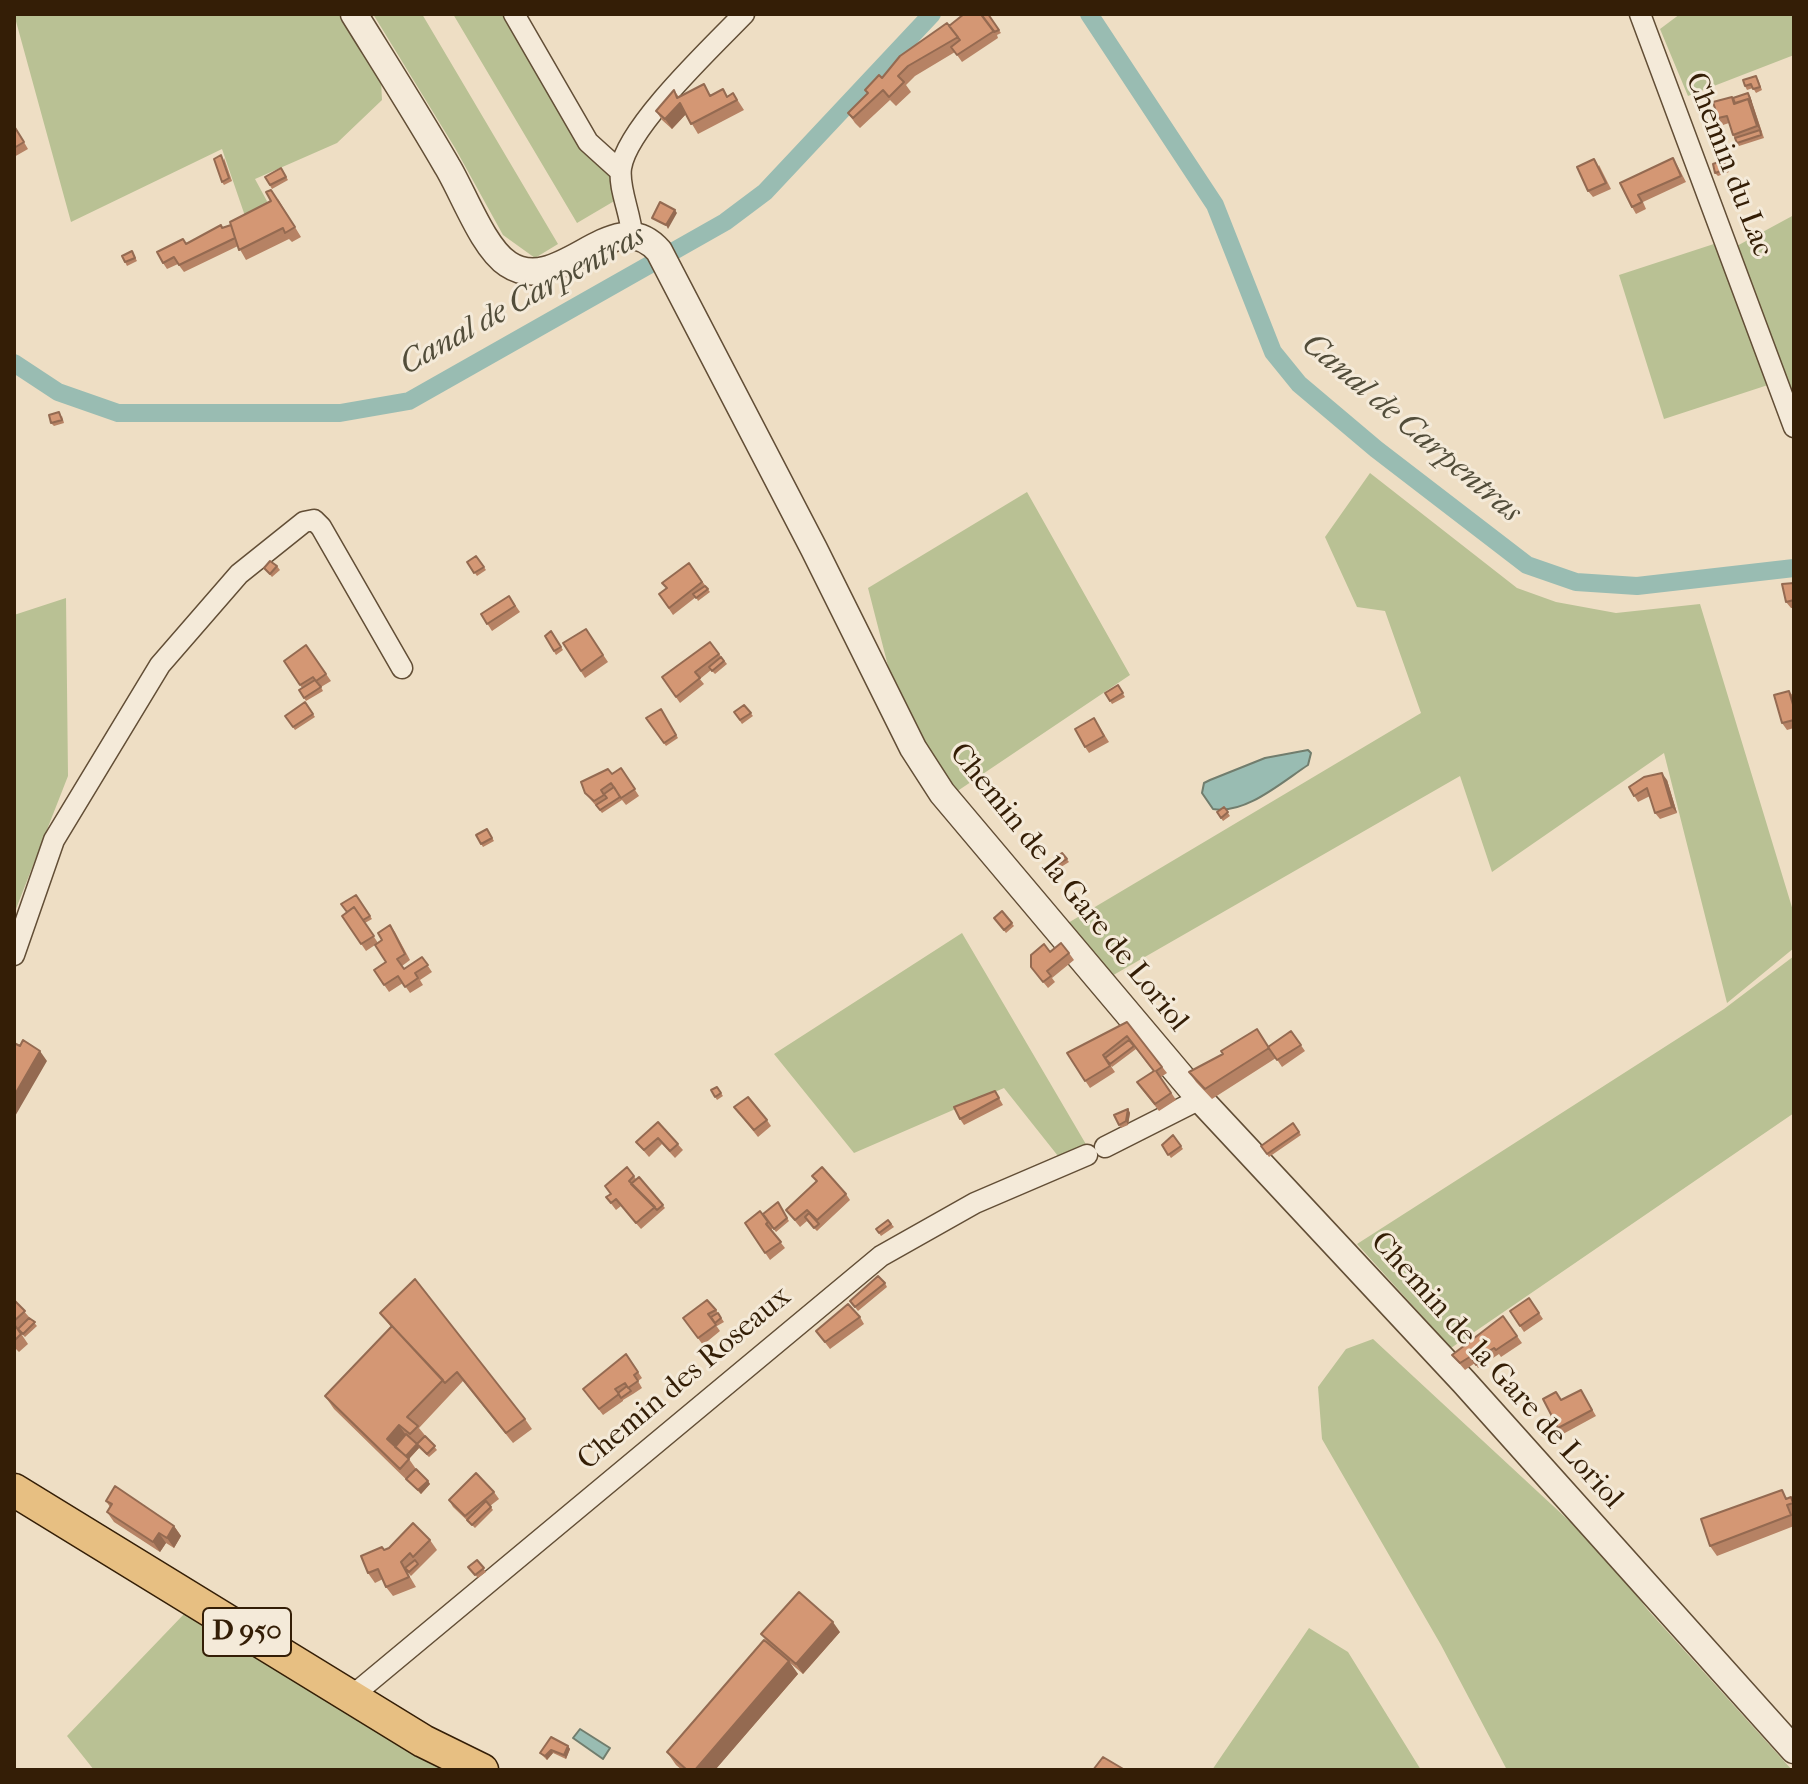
<!DOCTYPE html>
<style>
body{margin:0}
#map{position:relative;width:1808px;height:1784px;overflow:hidden;background:#eedec4;font-family:"IM FELL French Canon",serif}
canvas{display:block}
.frame{position:absolute;inset:0;border:16px solid #341e06;pointer-events:none}
</style>
<div id="map">
<canvas width="1808" height="1784"></canvas>
<div class="frame"></div>
</div>
<script>
const context = document.querySelector('canvas').getContext('2d');
context.lineJoin = 'round';
function paint(path, color) {
  context.fillStyle = color;
  context.fill(path, 'evenodd');
}
function strokePath(path, color, width, dash) {
  context.strokeStyle = color;
  context.lineWidth = width;
  context.lineCap = dash ? 'butt' : 'round';
  context.setLineDash(dash || []);
  context.stroke(path);
}
function write(font, color, halo, rows, align = 'center') {
  context.font = font + ' "IM FELL French Canon",serif';
  context.lineWidth = 6;
  context.setLineDash([]);
  context.textBaseline = 'middle';
  context.strokeStyle = halo;
  context.fillStyle = color;
  for (const [text, x, y, turn = 0] of rows) {
    context.save();
    context.translate(x, y);
    context.rotate((+turn || 0) * Math.PI / 180);
    context.textAlign = isNaN(turn) ? turn : align;
    if (halo) context.strokeText(text, 0, 0);
    context.fillText(text, 0, 0);
    context.restore();
  }
}
paint(new Path2D(`
 M14,14H341L381,80L382,100L337,143L255,179L268,203L245,216L222,149L71,222Z
 M373,14H422L558,244L535,258L503,235L455,148Z
 M453,14H502L599,164L611,175L616,200L577,223Z
 M1680,14H1794V55L1688,96L1660,29Z
 M1794,215V411L1735,247Z
 M1720,242L1771,384L1664,419L1619,275Z
 M1370,473L1517,588L1556,602L1616,613L1700,604L1794,914V948L1727,1003L1664,753L1492,872L1460,776L1110,977L1068,923L1421,713L1385,611L1357,607L1325,537Z
 M1027,492L1130,675L956,792L896,697L868,588Z
 M66,598L68,776L14,914V615Z
 M962,933L1087,1146L1058,1156L1004,1088L854,1153L774,1054Z
 M1794,956V1113L1451,1348L1357,1244L1724,1009Z
 M1373,1339L1606,1555L1647,1609L1792,1770H1507L1441,1645L1322,1439L1318,1387L1346,1349Z
 M185,1613L444,1770H94L67,1736Z
 M1309,1628L1348,1652L1421,1770H1212Z`), '#b9c194');
const water = new Path2D(`
 M1308,750L1311,753L1308,765C1282,782 1245,815 1213,809L1202,793L1204,783L1210,780L1265,758Z
 M580,1729L610,1748L603,1759L573,1738Z`);
paint(water, '#99bcb2');
strokePath(water, '#717d6d', 2);
strokePath(new Path2D(`
 M1089,14L1215,205L1273,352L1299,384L1376,449L1527,565L1576,582L1637,586L1794,568
 M14,363L58,392L118,413H340L409,401L725,222L765,192L932,14`), '#99bcb2', 18);
const minor = new Path2D(`
 M514,14L588,142L620,171
 M1640,14L1794,427
 M632,235C631,214 618,188 621,168C627,127 713,46 744,14
 M14,955L54,840L160,665L239,574L304,522L314,520L321,527L402,668
 M1105,1147L1200,1099
 M352,1696L881,1256L975,1203L1087,1155`);
const tertiary = new Path2D(`
 M354,14C385,64 417,114 447,166C463,192 483,248 508,264C560,299 614,199 659,251L814,549L913,748L942,793L1200,1099L1464,1382L1794,1750`);
const primary = new Path2D(`
 M14,1490L423,1741L482,1770`);
strokePath(minor, '#624e36', 23);
strokePath(tertiary, '#624e36', 29);
strokePath(primary, '#341e06', 35);
strokePath(minor, '#f4ead9', 20);
strokePath(tertiary, '#f4ead9', 26);
strokePath(primary, '#e7bf82', 32);
paint(new Path2D(`
 M988,14L1001,33L997,35L998,38L962,62L955,52L915,76L906,85L911,92L896,106L890,100L860,128L855,123L848,113L868,93L865,90L949,26Z
 M1758,79L1762,90L1756,93L1753,88L1747,90L1745,86Z
 M674,90L679,97L712,95L728,96L733,93L744,110L698,134L686,114L672,129L662,120L656,111Z
 M1748,93L1750,96L1764,138L1739,146L1733,135L1729,123L1723,125L1718,118L1732,97L1734,100Z
 M14,125L28,149L14,157Z
 M224,158L232,181L224,185L222,182Z
 M1673,158L1677,165L1686,182L1643,202L1646,209L1636,214L1632,207L1620,183Z
 M1724,160L1729,172L1718,176L1715,173Z
 M1599,165L1611,189L1593,197L1588,191Z
 M281,168L288,180L272,189L265,177Z
 M278,199L301,237L292,242L289,239L246,260L238,246L184,272L178,264L167,269L163,263L186,244L221,225L223,228L231,225Z
 M132,251L137,261L127,266L125,262Z
 M62,416L64,423L54,426L51,423Z
 M476,556L486,570L477,576L467,562Z
 M689,563L710,592L698,601L696,597L673,615L659,594L667,588Z
 M277,566L280,570L272,577L264,568Z
 M1794,583V608H1791L1786,602Z
 M509,596L520,612L492,631L481,614Z
 M586,629L608,662L585,678L563,643Z
 M551,631L563,650L556,655L545,636Z
 M710,642L727,664L715,674L711,670L700,679L704,684L680,703L662,677Z
 M306,645L331,681L321,687L323,691L306,701L299,690L302,688L284,661Z
 M1118,685L1125,697L1112,704L1105,693Z
 M1789,691L1794,697V728L1787,730L1782,723Z
 M305,702L315,717L295,730L285,716Z
 M744,705L753,716L742,724L734,712Z
 M661,709L678,738L666,746L646,718Z
 M1094,718L1109,742L1089,753L1085,747Z
 M621,768L639,796L626,805L622,800L602,813L585,793Z
 M1667,780L1677,813L1660,819L1655,813L1650,796L1638,802L1629,787Z
 M1224,807L1230,816L1223,821L1217,812Z
 M487,829L494,841L483,847L476,835Z
 M1062,853L1069,862L1061,867L1054,858Z
 M356,895L372,919L365,923L363,920L378,943L382,940L390,925L395,932L410,960L402,966L404,969L422,957L432,972L420,980L423,985L410,993L403,983L389,992L374,970L386,962L375,945L366,951L342,916L347,912Z
 M1002,911L1014,926L1006,933L994,918Z
 M1050,952L1069,953L1074,960L1052,978L1055,982L1048,988L1031,967Z
 M1127,1022L1167,1073L1161,1077L1176,1100L1159,1111L1141,1088L1153,1071L1136,1049L1112,1067L1108,1062L1115,1072L1090,1088L1067,1053Z
 M1291,1031L1305,1051L1282,1067L1276,1058L1212,1099L1196,1082L1189,1072L1269,1046Z
 M717,1087L723,1096L717,1100L711,1090Z
 M995,1091L1003,1105L964,1125L960,1119Z
 M734,1107L767,1120L771,1126L758,1137Z
 M1128,1109L1130,1113L1128,1125L1121,1128L1119,1125Z
 M658,1122L683,1150L675,1158L662,1144L649,1157L636,1142Z
 M1293,1123L1301,1135L1269,1157L1261,1146Z
 M1173,1135L1183,1149L1171,1158L1162,1145Z
 M627,1167L636,1179L639,1177L665,1208L641,1229L621,1206L616,1210L606,1197L610,1194L605,1186Z
 M812,1176L846,1194L850,1200L817,1231L807,1221L800,1227L786,1210L817,1182Z
 M778,1202L789,1221L776,1232L772,1227L773,1228L771,1230L785,1248L770,1260L745,1223L763,1214Z
 M888,1220L894,1227L881,1236L876,1229Z
 M885,1283L887,1287L858,1311L850,1301Z
 M1529,1298L1543,1319L1524,1332L1510,1311Z
 M14,1300L37,1326L25,1337L20,1332L28,1344L19,1352L16,1349L14,1350Z
 M716,1310L724,1322L717,1326L713,1321L720,1331L703,1345L683,1318Z
 M380,1313L525,1419L532,1429L513,1443L463,1381L419,1428L437,1450L429,1457L419,1448L409,1459L416,1469L430,1484L421,1494L334,1409L325,1396L391,1327Z
 M1503,1316L1522,1343L1501,1357L1499,1354L1478,1368L1475,1363L1465,1370L1452,1355Z
 M860,1317L864,1324L830,1349L816,1331Z
 M626,1354L642,1378L638,1381L642,1388L633,1394L632,1393L633,1394L623,1400V1401L603,1415L583,1389Z
 M1581,1390L1596,1416L1563,1434L1558,1428L1562,1400Z
 M494,1492L499,1499L490,1506L493,1510L475,1528L453,1507L449,1500Z
 M106,1501L174,1526L181,1536L174,1548L166,1543L160,1552L114,1522L107,1512L110,1507Z
 M1794,1501V1526L1717,1556L1710,1546Z
 M430,1540L437,1550L411,1576L407,1572L416,1587L393,1596L386,1587L383,1579L375,1583L368,1573L382,1547L385,1550Z
 M477,1560L486,1572L478,1578L468,1567Z
 M840,1632L803,1674L789,1662L798,1674L715,1770H682L676,1765L667,1752L768,1643L761,1634Z
 M568,1746L570,1749L566,1759L553,1753L547,1760L540,1753Z`), '#b68264');
paint(new Path2D(`
 M1748,93L1750,96L1762,133L1757,126Z
 M680,103L687,113L672,129L665,119Z
 M675,210L677,213L668,229L666,225Z
 M1662,773L1667,780L1677,813L1672,807Z
 M40,1051L47,1061L14,1118V1096Z
 M1128,1109L1130,1113L1128,1125L1126,1121Z
 M399,1425L408,1438L396,1451L387,1439Z
 M417,1444L419,1448L407,1461L404,1458Z
 M428,1481L430,1484L421,1494L418,1490Z
 M174,1526L181,1536L174,1548L167,1538Z
 M159,1533L166,1543L160,1552L153,1542Z
 M833,1622L840,1632L803,1674L796,1664Z
 M789,1661L798,1674L715,1770H695Z
 M568,1746L570,1749L566,1759L564,1755Z
 M551,1750L553,1753L547,1760L545,1756Z`), '#946a51');
const building = new Path2D(`
 M964,14H981L994,31L957,55L951,47L960,40L949,26Z
 M985,14H988L999,30L994,32L982,16Z
 M947,23L958,37L908,66L898,76L904,82L889,97L883,90L853,118L848,113L868,93L865,90L879,75L882,78L900,56Z
 M1756,76L1760,87L1753,89L1751,84L1745,86L1743,80Z
 M704,84L710,96L723,89L727,97L733,93L737,100L691,124L680,103L665,119L656,111L674,90L677,98Z
 M1748,93L1751,102L1748,99L1735,103L1733,98Z
 M1732,97L1734,104L1748,99L1757,126L1733,135L1727,116L1718,118L1713,102Z
 M14,126L24,142L14,148Z
 M1760,130L1761,135L1737,143L1735,138Z
 M221,155L229,178L222,182L214,159Z
 M1673,158L1681,176L1638,195L1642,202L1632,207L1620,183Z
 M1594,159L1606,183L1588,191L1577,167Z
 M1724,160L1727,169L1715,173L1713,164Z
 M281,168L286,177L270,185L265,177Z
 M271,190L295,227L285,233L283,228L239,250L230,222L271,201L266,192Z
 M660,202L675,210L666,225L652,218Z
 M221,225L222,228L231,225L235,238L179,265L174,257L163,263L157,252L183,239L186,244Z
 M132,251L135,258L125,262L122,256Z
 M59,412L62,420L51,423L49,415Z
 M476,556L484,567L474,573L467,562Z
 M270,561L277,566L270,574L264,568Z
 M689,563L702,582L669,608L659,594L667,588L662,583Z
 M1794,583V600L1786,602L1782,584Z
 M705,586L708,589L696,598L693,594Z
 M509,596L515,606L487,624L481,614Z
 M586,629L603,655L581,671L563,643Z
 M551,631L561,647L554,651L545,636Z
 M710,642L719,654L695,672L700,678L676,697L662,677Z
 M306,645L326,674L316,681L313,677L300,685L284,661Z
 M721,657L724,661L712,671L709,667Z
 M315,680L321,687L304,698L299,690Z
 M1118,685L1123,693L1110,701L1105,693Z
 M1789,691L1794,708V720L1782,723L1774,695Z
 M305,702L313,714L293,727L285,716Z
 M744,705L751,713L740,720L734,712Z
 M661,709L676,735L664,743L646,718Z
 M1094,718L1104,736L1085,747L1075,729Z
 M621,768L635,789L621,798L611,783L601,790L604,795L594,801L585,793L581,782L608,769L612,774Z
 M1662,773L1672,807L1655,813L1647,788L1634,796L1629,787L1644,777Z
 M614,787L620,797L600,810L596,805L607,798L604,794Z
 M1224,807L1228,812L1221,818L1217,812Z
 M487,829L492,838L481,844L476,835Z
 M1062,853L1067,859L1058,864L1054,858Z
 M356,895L370,916L363,920L354,907L347,912L341,904Z
 M354,907L374,936L361,944L342,916Z
 M1002,911L1012,923L1004,930L994,918Z
 M390,925L405,954L397,959L404,969L422,957L428,965L415,973L418,978L405,987L398,976L384,985L374,970L386,962L375,945L382,940L378,933Z
 M1061,943L1069,953L1047,971L1051,976L1043,982L1031,967V955L1044,944L1050,952Z
 M1127,1022L1162,1067L1156,1071L1171,1093L1155,1104L1137,1082L1154,1071L1127,1036L1103,1055L1110,1066L1085,1081L1067,1053Z
 M1257,1029L1269,1048L1205,1089L1189,1072L1223,1054L1221,1051Z
 M1291,1031L1301,1045L1277,1060L1268,1047Z
 M23,1040L40,1051L14,1096V1043L20,1046Z
 M1129,1040L1134,1046L1110,1064L1105,1058Z
 M717,1087L721,1093L715,1097L711,1090Z
 M995,1091L999,1098L960,1119L954,1107Z
 M748,1097L767,1120L754,1130L734,1107Z
 M1128,1109L1126,1121L1119,1125L1114,1115Z
 M658,1122L678,1144L670,1151L658,1138L644,1150L636,1142Z
 M1293,1123L1299,1132L1267,1154L1261,1146Z
 M1173,1135L1181,1146L1168,1155L1162,1145Z
 M627,1167L634,1176L629,1181L655,1207L636,1223L616,1199L611,1203L606,1197L611,1194L605,1186Z
 M822,1167L846,1194L817,1220L807,1210L795,1220L786,1210L817,1181L812,1176Z
 M639,1177L663,1205L657,1210L631,1184Z
 M778,1202L787,1218L774,1229L763,1214Z
 M760,1211L768,1222L766,1224L781,1242L765,1253L745,1223Z
 M809,1213L819,1224L814,1228L805,1217Z
 M888,1220L891,1224L879,1233L876,1229Z
 M878,1276L885,1283L855,1307L850,1301Z
 M415,1279L525,1419L506,1433L457,1372L445,1383L380,1313Z
 M1529,1298L1539,1313L1520,1326L1510,1311Z
 M14,1300L25,1311L14,1321Z
 M707,1300L716,1310L708,1314L716,1325L698,1338L683,1318Z
 M848,1304L860,1317L825,1342L816,1331Z
 M718,1313L721,1318L715,1323L711,1317Z
 M1503,1316L1517,1336L1496,1350L1494,1348L1484,1354L1481,1350L1460,1363L1452,1355Z
 M29,1318L35,1322L23,1334L18,1329Z
 M14,1324L21,1334L14,1341Z
 M392,1326L443,1380L407,1417L418,1426L410,1434L399,1425L387,1439L409,1459L400,1469L325,1396Z
 M1483,1353L1486,1358L1476,1365L1473,1360Z
 M626,1354L638,1372L634,1375L638,1381L628,1388L625,1383L615,1389L619,1394L599,1409L583,1389Z
 M627,1386L631,1391L621,1398L618,1393Z
 M1581,1390L1592,1410L1558,1428L1543,1399L1556,1392L1561,1400Z
 M406,1434L417,1444L406,1456L395,1447Z
 M425,1436L435,1446L427,1454L417,1444Z
 M416,1469L428,1481L418,1490L406,1479Z
 M476,1473L494,1492L465,1516L449,1500Z
 M115,1486L174,1526L167,1538L159,1533L153,1542L107,1512L112,1504L106,1501Z
 M1782,1490L1786,1499L1791,1497L1793,1503L1787,1505L1791,1515L1710,1546L1701,1519Z
 M486,1501L491,1507L472,1525L467,1520Z
 M413,1523L430,1540L413,1557L410,1553L401,1562L409,1577L386,1587L378,1569L368,1573L361,1556L382,1547L384,1550L389,1548Z
 M415,1560L418,1564L409,1572L405,1568Z
 M477,1560L484,1568L475,1575L468,1567Z
 M799,1592L833,1622L796,1664L761,1634Z
 M764,1640L789,1661L695,1770H687L667,1752Z
 M551,1737L568,1746L564,1755L551,1750L545,1756L540,1753Z
 M1103,1757L1125,1770H1093Z`);
paint(building, '#d49774');
strokePath(building, '#946a51', 2);
for (const [x, y, w] of [
 [247,1632,88]
]) {
  const box = new Path2D();
  box.roundRect(x - w / 2, y - 24, w, 48, 6);
  context.fillStyle = '#f4ead9';
  context.fill(box);
  strokePath(box, '#341e06', 2);
}
write('bold 28px', '#341e06', null, [
 ["D 950",247,1632]
]);
write('30px', '#341e06', '#f4ead9', [
 ["Chemin du Lac",1728,165,69],
 ["Chemin de la Gare de Loriol",1068,888,51],
 ["Chemin de la Gare de Loriol",1496,1371,48],
 ["Chemin des Roseaux",685,1379,-40]
]);
write('italic 32px', '#524d3a', '#f4ead9', [
 ["Canal de Carpentras",523,301,-29],
 ["Canal de Carpentras",1411,429,40]
]);
</script>
